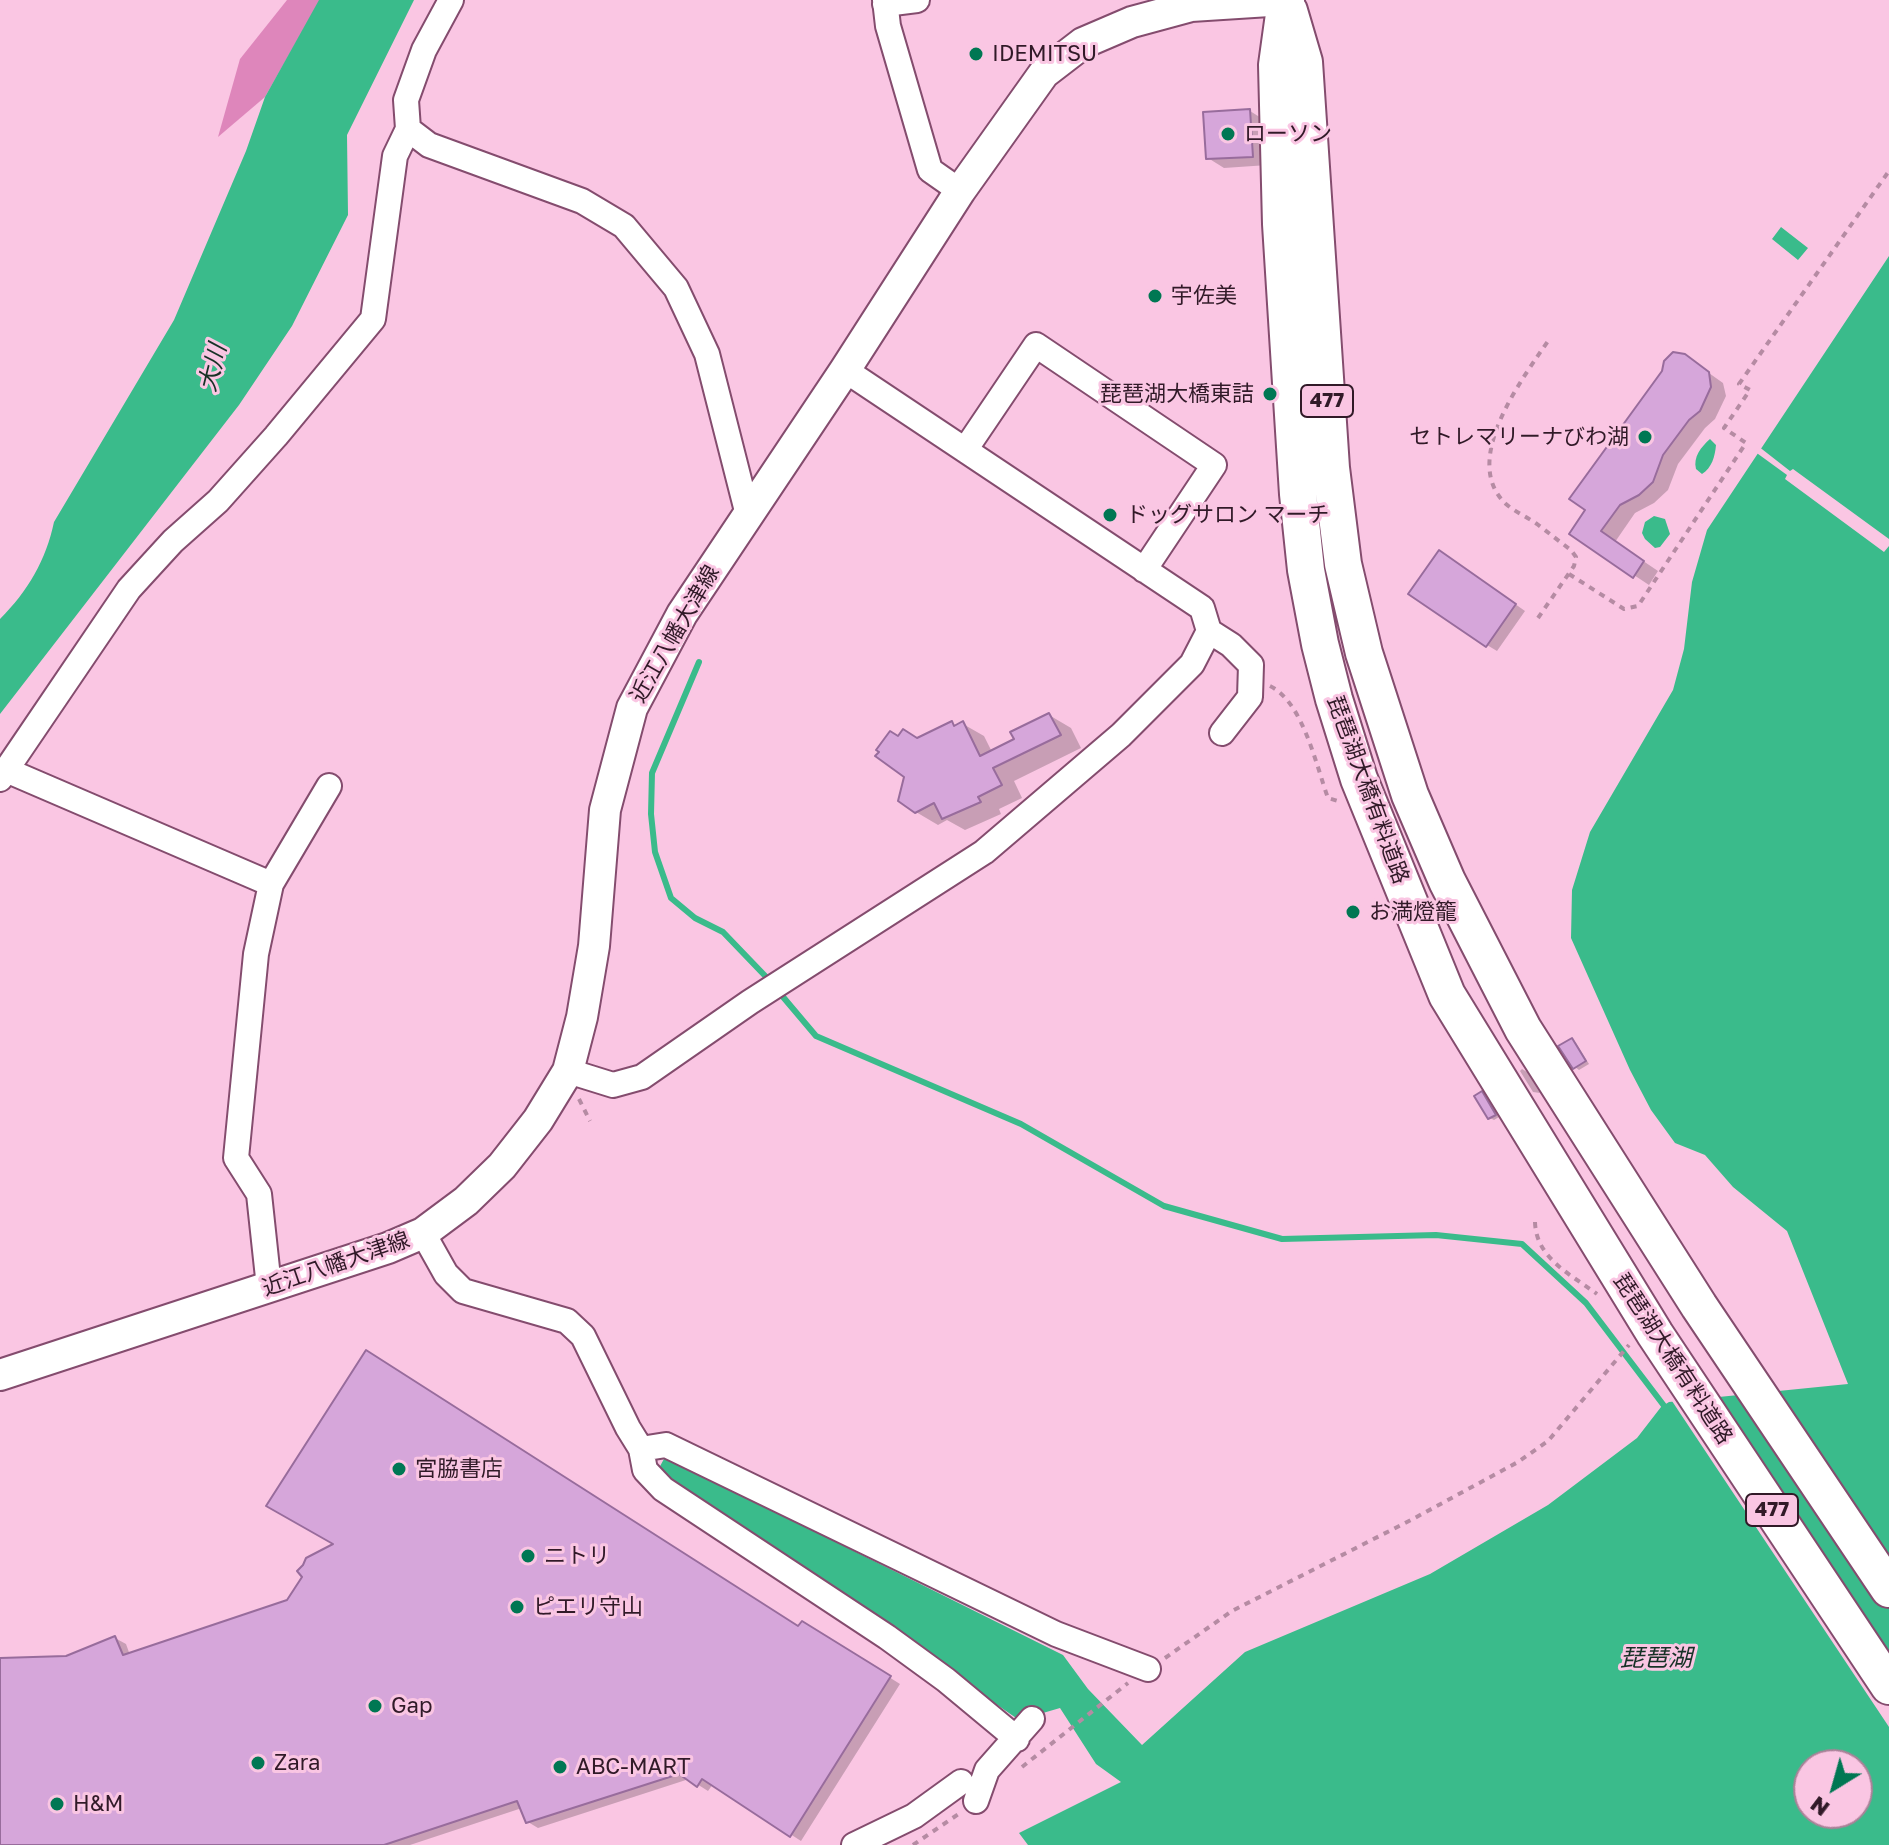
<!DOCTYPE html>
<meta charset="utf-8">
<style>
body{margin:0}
#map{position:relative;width:1889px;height:1845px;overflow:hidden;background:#fac6e3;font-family:"Golos Text",sans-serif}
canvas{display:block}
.north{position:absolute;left:1793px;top:1749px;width:80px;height:80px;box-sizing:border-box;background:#fac6e3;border:2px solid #aa8198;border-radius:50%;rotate:217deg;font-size:22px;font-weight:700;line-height:32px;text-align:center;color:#311a28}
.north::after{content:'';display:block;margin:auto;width:28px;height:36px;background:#007753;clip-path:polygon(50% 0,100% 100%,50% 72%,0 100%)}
</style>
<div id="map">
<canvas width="1889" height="1845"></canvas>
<div class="north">N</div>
</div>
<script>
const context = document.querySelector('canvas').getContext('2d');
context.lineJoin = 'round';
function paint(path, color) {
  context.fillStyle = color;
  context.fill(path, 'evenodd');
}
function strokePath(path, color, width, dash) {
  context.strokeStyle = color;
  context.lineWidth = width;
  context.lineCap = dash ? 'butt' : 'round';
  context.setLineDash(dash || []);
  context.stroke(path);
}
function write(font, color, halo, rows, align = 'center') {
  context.font = font + ' "Golos Text","Noto Sans JP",sans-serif';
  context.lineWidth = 6;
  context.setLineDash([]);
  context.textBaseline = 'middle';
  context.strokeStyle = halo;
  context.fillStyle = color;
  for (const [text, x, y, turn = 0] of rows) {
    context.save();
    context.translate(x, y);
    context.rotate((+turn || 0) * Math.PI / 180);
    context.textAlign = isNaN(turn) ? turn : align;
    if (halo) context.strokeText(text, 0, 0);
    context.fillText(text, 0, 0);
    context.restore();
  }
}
paint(new Path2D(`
 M287,0H320L265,97L218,137L240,59Z`), '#de86bb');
paint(new Path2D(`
 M319,0H414L347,135L348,215L292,326L239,405L0,714V619C28,591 46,560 54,522L174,320L246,151L265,97Z
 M1781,227L1808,248L1798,260L1772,239Z
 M1889,256V1845H1028L1019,1833L1121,1782L1096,1764L1060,1708L1019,1720L658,1470L665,1457L1063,1655L1088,1689L1142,1745L1245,1652L1430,1574L1548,1505L1637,1438L1661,1407L1669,1402L1848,1384L1787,1231L1733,1187L1705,1155L1675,1143L1651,1110L1630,1070L1571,938L1572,890L1590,832L1673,690L1684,649L1692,582L1707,530ZM1809,1765H1857V1813H1809Z
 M1710,439L1716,445C1715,456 1712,468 1702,474L1696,469C1693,457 1701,447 1710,439Z
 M1654,516L1665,519L1670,534L1660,547L1655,548L1645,539L1642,533L1645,522Z`), '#3abb8b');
paint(new Path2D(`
 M1758,446L1790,471L1793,469L1889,539V546L1884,552L1785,479L1787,475L1754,451Z
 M1711,1394L1889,1661V1727L1670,1398Z`), '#fac6e3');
paint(new Path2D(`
 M1250,111L1266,121L1268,165L1224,168L1208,158Z
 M1685,356L1723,383L1726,396L1715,419L1705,428L1678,464L1668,490L1654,503L1635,513L1615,542L1658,571L1649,585L1572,534Z
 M1450,558L1525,611L1497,651L1487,645Z
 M1049,715L1071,728L1081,748L1014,781L1022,798L999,809L1001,814L965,830L947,820L938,825L916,812L899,738L918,740L952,723L957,726L963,724L984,736L992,752L1016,740Z
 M1572,1040L1576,1043L1589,1064L1579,1070L1575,1067Z
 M1522,1069L1527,1072L1540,1093L1533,1092L1520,1071Z
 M1482,1094L1486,1096L1499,1117L1494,1120L1490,1118Z
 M803,1623L900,1684L801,1841L713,1784L708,1791L689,1779L538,1828L528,1822L522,1808L410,1845H0V1660L66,1658L115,1638L126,1644L130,1655L799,1628Z`), '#0003');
strokePath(new Path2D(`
 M699,662L652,773L651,814L655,852L671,898L695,918L723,932L771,982
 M778,991L816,1036L1021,1124L1164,1206L1282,1239L1436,1235L1522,1244L1586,1303L1668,1411`), '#3abb8b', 6);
const building = new Path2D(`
 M1250,109L1253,157L1206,159L1203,112Z
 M1673,352L1685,354L1709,372L1711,387L1700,411L1689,420L1663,455L1653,482L1639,495L1620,505L1601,531L1644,561L1633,578L1569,534L1585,510L1569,499L1662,371L1664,361Z
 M1439,550L1516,604L1486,647L1408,594Z
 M1049,713L1061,735L993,768L1002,785L978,797L981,802L942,819L934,803L915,813L898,801L904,777L875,756L879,752L876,750L890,731L898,736L903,729L917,738L952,721L954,726L963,721L980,756L1014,739L1010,732Z
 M1572,1038L1586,1061L1573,1069L1558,1046Z
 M1482,1091L1496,1115L1488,1119L1474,1096Z
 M366,1350L798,1626L802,1621L891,1676L790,1837L702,1779L697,1787L679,1774L526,1823L517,1801L384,1845H0V1658L66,1656L115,1636L123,1655L287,1600L302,1577L297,1571L303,1565L306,1558L333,1544L266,1506Z`);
paint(building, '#d6a6da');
strokePath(building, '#986c9c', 2);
const minor = new Path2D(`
 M885,0L888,26L930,170L960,191
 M885,4L917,0
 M408,129L429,145L582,201L624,226L676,288L707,354L748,515
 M965,450L1036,345L1214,465L1144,570
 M1209,631L1231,645L1251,665L1250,697L1222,733
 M6,770L271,884
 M0,779L129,589L173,541L218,501L276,436L373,319L395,156L408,129L406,100L424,50L451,0
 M568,1071L613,1085L642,1077L750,1002L984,852L1121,735L1192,664L1209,631L1202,608L845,370
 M423,1233L446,1274L463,1291L567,1321L583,1336L628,1428L641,1449L645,1470L663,1489L887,1637L946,1680L1017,1739
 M269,1287L259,1194L236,1158L256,954L271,884L329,786
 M641,1449L666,1445L1056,1634L1148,1669
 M976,1801L987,1770L1032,1719
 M854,1845L914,1816L961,1782`);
const major = new Path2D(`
 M0,1375L388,1248L423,1233L466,1201L502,1166L538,1120L568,1071L582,1017L594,946L605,810L632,708L682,614L845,370L960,191L1044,73L1083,43L1132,22L1191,6L1285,0`);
const highway = new Path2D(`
 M1286,0L1277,65L1281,224L1298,494L1306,570L1320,644L1334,699L1359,779L1447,995L1655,1334L1889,1686
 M1289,11L1304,62L1331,468L1343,564L1364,653L1410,795L1447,881L1523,1029L1699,1306L1889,1589`);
strokePath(minor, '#844c6e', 28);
strokePath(major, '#844c6e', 34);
strokePath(highway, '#844c6e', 40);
strokePath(new Path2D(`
 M1569,574L1624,609L1638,606L1746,443L1724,428L1750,390L1739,384L1889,171
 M1538,618L1574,566L1576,557L1571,550C1560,542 1549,533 1537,524C1527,517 1515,512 1506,504C1459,460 1524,377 1550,338
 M1270,686C1303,702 1316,765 1328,798L1338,801
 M579,1099L590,1121
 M1535,1222C1536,1258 1570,1274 1597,1294
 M1165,1658L1232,1611L1411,1520L1518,1462L1548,1441L1629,1345
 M1022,1767L1128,1683
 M913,1845L960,1813`), '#b58ba3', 4, [6, 6]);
strokePath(minor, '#fff', 24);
strokePath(major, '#fff', 30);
strokePath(highway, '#fff', 36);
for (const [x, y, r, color] of [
 [976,54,8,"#007753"],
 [1228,134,8,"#007753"],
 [1155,296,8,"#007753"],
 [1270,394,8,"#007753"],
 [1645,437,8,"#007753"],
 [1110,515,8,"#007753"],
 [1353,912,8,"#007753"],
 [399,1469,8,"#007753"],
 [528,1556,8,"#007753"],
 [517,1607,8,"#007753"],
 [375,1706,8,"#007753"],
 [258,1763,8,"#007753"],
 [560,1767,8,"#007753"],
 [57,1804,8,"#007753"]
]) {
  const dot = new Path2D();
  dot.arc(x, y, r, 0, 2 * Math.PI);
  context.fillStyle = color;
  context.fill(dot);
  strokePath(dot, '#fac6e3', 3);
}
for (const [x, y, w] of [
 [1327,401,52],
 [1772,1510,52]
]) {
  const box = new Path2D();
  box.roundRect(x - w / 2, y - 16, w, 32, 6);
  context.fillStyle = '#fac6e3';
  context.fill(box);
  strokePath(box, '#311a28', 2);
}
write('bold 20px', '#311a28', null, [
 ["477",1327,401],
 ["477",1772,1510]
]);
write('22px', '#311a28', '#fac6e3', [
 ["IDEMITSU",992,54],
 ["ローソン",1244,134],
 ["宇佐美",1171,296],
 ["琵琶湖大橋東詰",1254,394,"right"],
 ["セトレマリーナびわ湖",1629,437,"right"],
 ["ドッグサロン マーチ",1126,515],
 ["お満燈籠",1369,912],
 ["宮脇書店",415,1469],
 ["ニトリ",544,1556],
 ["ピエリ守山",533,1607],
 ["Gap",391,1706],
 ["Zara",274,1763],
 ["ABC-MART",576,1767],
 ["H&M",73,1804]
], 'left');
write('22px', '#311a28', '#fac6e3', [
 ["近江八幡大津線",675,634,-60],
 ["琵琶湖大橋有料道路",1368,790,70],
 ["近江八幡大津線",336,1264,-19],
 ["琵琶湖大橋有料道路",1673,1359,57]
]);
write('italic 24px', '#173126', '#fac6e3', [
 ["大川",213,368,-76],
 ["琵琶湖",1656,1658]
]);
</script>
